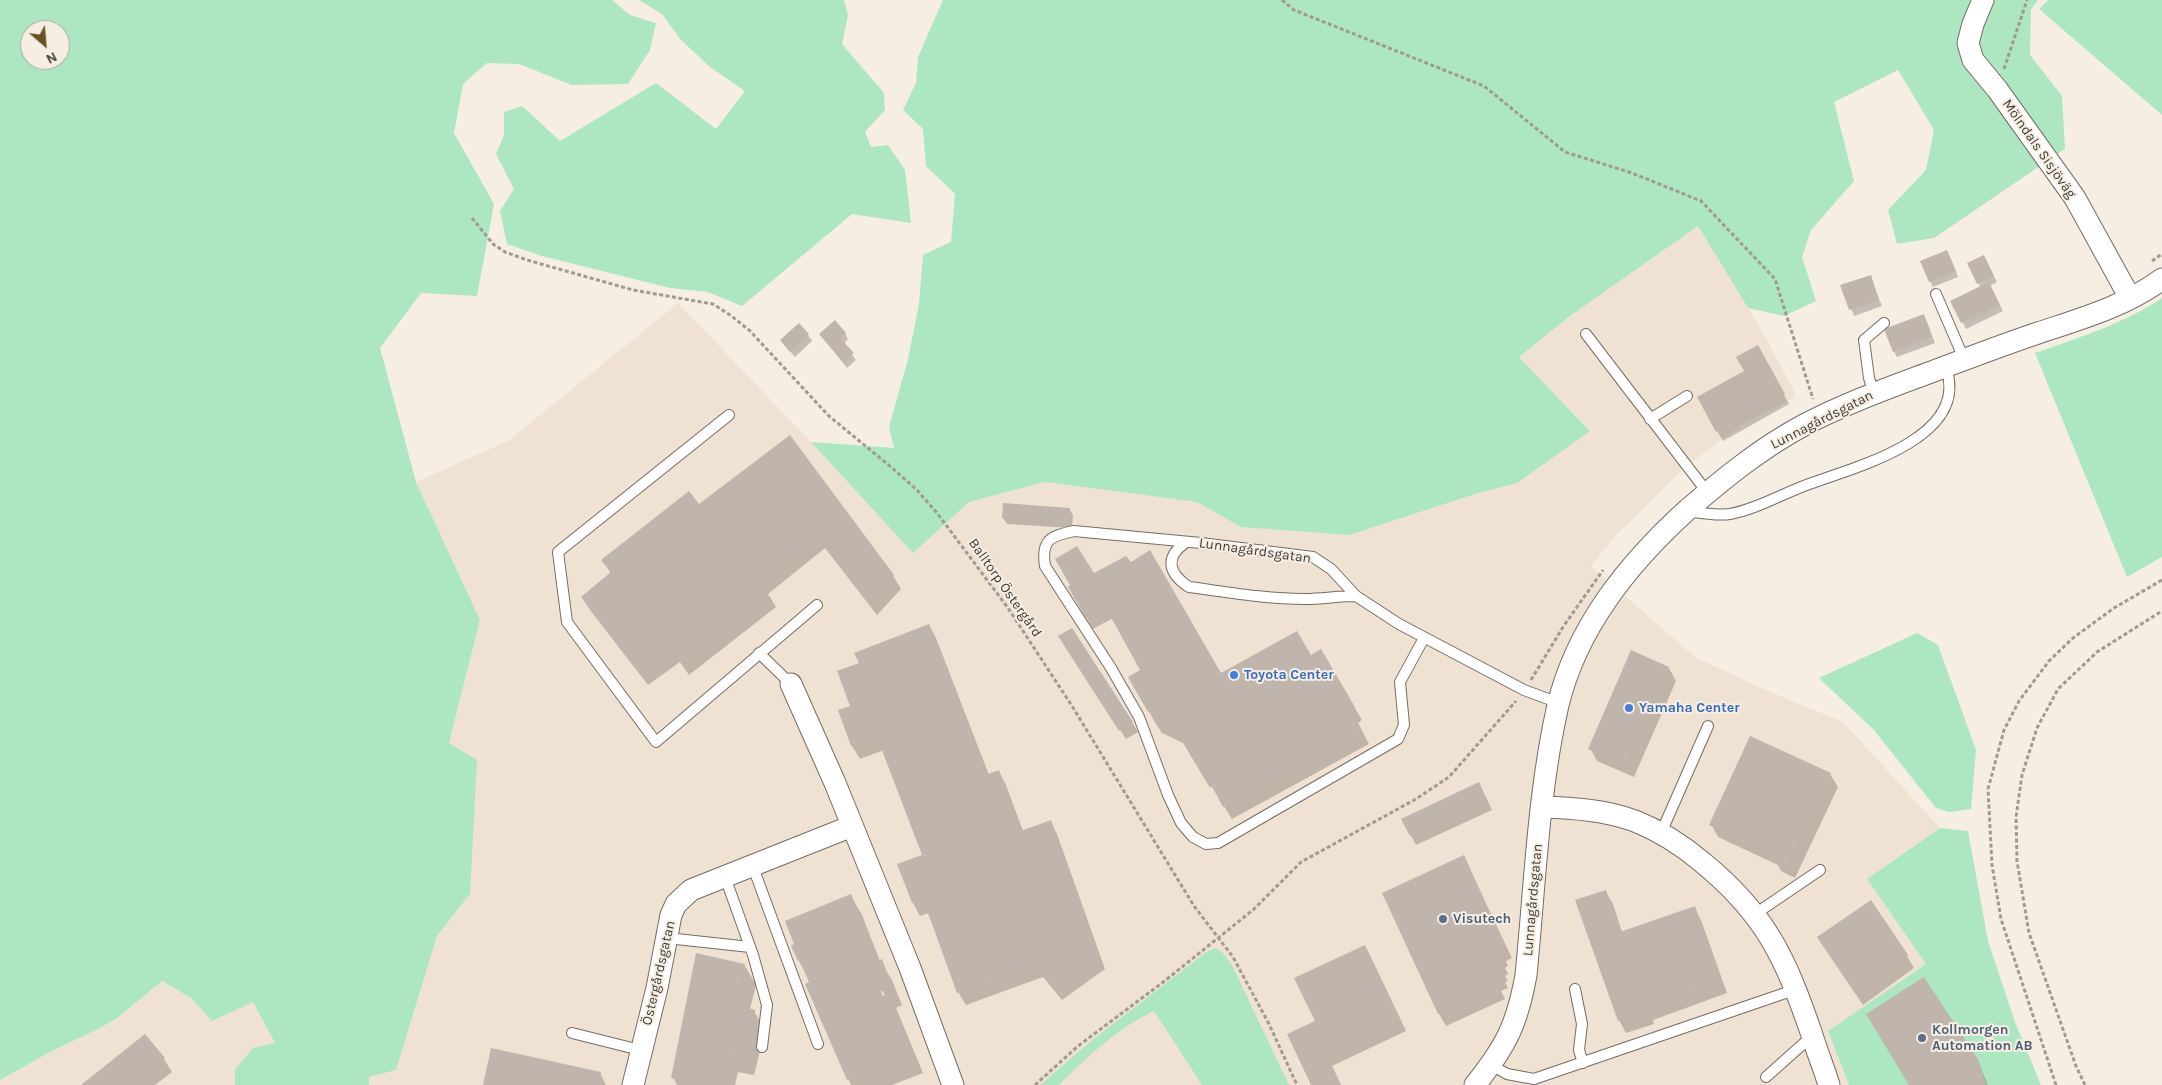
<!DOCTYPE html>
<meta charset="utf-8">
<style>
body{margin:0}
#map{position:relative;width:2162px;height:1085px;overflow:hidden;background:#f6ede3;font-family:Karla,sans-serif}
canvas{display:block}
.north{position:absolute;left:20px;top:20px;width:50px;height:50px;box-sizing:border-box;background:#f6ede3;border:1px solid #aca59d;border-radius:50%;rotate:153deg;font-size:14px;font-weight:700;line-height:20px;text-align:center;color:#3d3a35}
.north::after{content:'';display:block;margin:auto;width:18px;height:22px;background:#675321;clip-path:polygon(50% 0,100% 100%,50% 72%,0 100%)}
</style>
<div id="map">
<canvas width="2162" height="1085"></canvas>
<div class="north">N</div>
</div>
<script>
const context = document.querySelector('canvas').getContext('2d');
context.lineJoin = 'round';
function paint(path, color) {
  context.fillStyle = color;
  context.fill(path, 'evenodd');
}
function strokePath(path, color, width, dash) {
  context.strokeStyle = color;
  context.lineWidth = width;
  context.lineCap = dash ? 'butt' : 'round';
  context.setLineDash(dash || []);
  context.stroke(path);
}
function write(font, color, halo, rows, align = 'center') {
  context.font = font + ' Karla,sans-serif';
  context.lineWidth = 4;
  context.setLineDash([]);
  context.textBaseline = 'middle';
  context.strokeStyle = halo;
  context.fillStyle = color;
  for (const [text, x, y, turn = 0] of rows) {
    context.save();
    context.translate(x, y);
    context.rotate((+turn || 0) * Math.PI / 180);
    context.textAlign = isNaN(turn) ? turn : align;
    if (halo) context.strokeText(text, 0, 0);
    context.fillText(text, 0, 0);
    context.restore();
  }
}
paint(new Path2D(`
 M1698,226L1761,329L1793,389L1795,397L1742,425L1690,463L1614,537L1591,566L1695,657L1756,686L1843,722L1940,828L1867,879L1926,964L1828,1031L1849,1085H369L368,1077L396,1070L437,936L470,894L449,743L480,620L416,482L508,441L678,303L811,442L913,552L969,502L1045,482L1197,502L1241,527L1475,494L1517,483L1590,430L1519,357L1570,316Z
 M162,981L191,998L212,1021L253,1001L275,1043L235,1070V1085H0V1080L50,1052L98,1029L116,1019Z`), '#f0e2d2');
paint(new Path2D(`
 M0,0H612L630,15L656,23L650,50L628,84L572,85L519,64L487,63L463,84L454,133L494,204L477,296L421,293L380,348L416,482L480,620L449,743L477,760L470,894L437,936L396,1070L369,1077V1085H235V1070L253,1048L275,1043L253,1002L212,1021L191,998L162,981L116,1019L98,1029L50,1052L0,1080ZM30,30H60V60H30Z
 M639,0H844L848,15L842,44L884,93L885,110L865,132L871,147L888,145L905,170L911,223L852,214L742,306L708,292L670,288L542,256L507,244L500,211L514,189L496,154L504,135V112L522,106L560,141L656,83L716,129L745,91L710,67L680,39L662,14Z
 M943,0H2038L2031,9L2030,55L2062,96L2065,149L1934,238L1897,244L1888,210L1926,170L1934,130L1898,70L1834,102L1854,181L1811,230L1802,257L1816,301L1784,316L1748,308L1698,226L1570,316L1519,357L1590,431L1517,483L1475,494L1349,535L1241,527L1197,502L1045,482L969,502L913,553L811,442L894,448L889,427L908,359L919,304L923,255L951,242L955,194L926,166L923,129L903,110L916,83L918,57Z
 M2048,0H2162V115L2039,9Z
 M2162,298V557L2127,577L2035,353C2078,338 2123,324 2162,298Z
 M1917,633L1938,645L1976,750L1971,809L1949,812L1936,808L1873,729L1819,678Z
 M1940,828L1968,831L1988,941L2015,1022L2041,1085H1849L1828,1031L1926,964L1867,879Z
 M1215,948L1222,952L1232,965L1289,1085H1202L1154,1011C1118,1028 1087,1057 1059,1085H1040L1095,1038L1205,953Z`), '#ade7c1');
paint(new Path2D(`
 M1950,257L1958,277L1933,287L1930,281Z
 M1987,263L1997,282L1990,286L2003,311L1966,329L1952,301L1981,288L1969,264Z
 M1870,276L1882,306L1854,316L1842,286Z
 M1927,322L1935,343L1897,357L1894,351Z
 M845,333L848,339L844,344L856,360L847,368L820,334Z
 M808,335L812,341L795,357L781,341Z
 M1758,347L1789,404L1723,441L1698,397L1745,371Z
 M790,437L893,576L901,589L877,615L825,548L768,594L776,607L689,675L680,662L648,685L590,610L582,597L611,574L603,560L699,505Z
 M1069,509L1073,515L1072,528L1007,524L1003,518Z
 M1094,575L1220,675L1310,657L1321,651L1362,720L1358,723L1369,744L1232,819L1185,744L1162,733L1156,724L1130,678L1142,671L1113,618L1093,629L1086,617L1070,587Z
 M929,625L936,638L989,775L999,772L1006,785L1023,831L1050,821L1057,834L1105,969L1062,1000L1043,977L966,1005L958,992L929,913L920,916L913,903L899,864L924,855L884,750L860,759L852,746L839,711L852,707L860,664Z
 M1065,646L1132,722L1138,732L1126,739Z
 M1669,668L1676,681L1634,777L1597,761L1590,748Z
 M1830,774L1838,787L1795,878L1781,871L1778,865L1718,837L1711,824Z
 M1484,793L1492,810L1416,845L1403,820Z
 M1463,856L1512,958L1506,961L1508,966L1505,968L1508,974L1505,976L1508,981L1505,982L1508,988L1501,991L1505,999L1446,1026L1439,1014Z
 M1605,891L1613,904L1622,932L1694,907L1701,920L1727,993L1653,1020L1654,1024L1626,1033L1619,1020Z
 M851,896L862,915L880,961L892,980L902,1005L896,1008L923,1073L892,1085H851L808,977L799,961ZM879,985L886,997H883L877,986Z
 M1818,938L1907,956L1914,968L1863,1005Z
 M1365,946L1406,1031L1332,1066L1341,1085H1313L1317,1022Z
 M745,966L756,985L750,1009L754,1011L765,1030L754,1075L738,1072L735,1085H677L673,1078Z
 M144,1036L164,1059L172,1072L155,1085H83Z
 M1978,1062L1988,1085H1910Z
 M600,1073L606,1085H485Z`), '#0003');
paint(new Path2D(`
 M1947,250L1956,271L1929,282L1920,261Z
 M1984,255L1994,276L1977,284L1967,263Z
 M1871,275L1879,300L1849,310L1840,285Z
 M1989,282L2000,305L1961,323L1950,301Z
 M1924,314L1932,337L1893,352L1884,329Z
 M835,320L846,333L840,338L854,353L843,362L819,334Z
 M799,323L809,334L790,352L780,340Z
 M1758,345L1785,394L1716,432L1697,397L1744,371L1736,357Z
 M790,435L894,575L869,603L817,536L760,581L769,593L681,663L671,650L640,673L581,597L611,572L601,560L689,491L699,504Z
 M1003,503L1070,508L1069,523L1002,518Z
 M1077,546L1094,573L1126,556L1131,562L1150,550L1221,673L1297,631L1311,655L1321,649L1355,707L1352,710L1362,731L1223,807L1212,786L1210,788L1176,731L1154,720L1150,711L1148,712L1128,677L1140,670L1106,608L1109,605L1108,604L1085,617L1068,587L1070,585L1055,559Z
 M929,624L988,774L999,770L1021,831L1051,820L1099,955L1054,988L1035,965L957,993L923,899L912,903L897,864L922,855L877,737L851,746L838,710L850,706L837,671L859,663L854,653Z
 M1072,628L1133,722L1119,731L1058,636Z
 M1631,650L1669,667L1626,765L1588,749Z
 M1750,736L1831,773L1788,865L1772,858L1774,855L1709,825Z
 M1479,782L1487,800L1410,836L1401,819Z
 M1464,855L1505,945L1499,947L1502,953L1499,954L1502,961L1499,962L1501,968L1498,969L1501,975L1495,978L1499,986L1438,1014L1382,893Z
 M1606,890L1620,932L1695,906L1721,980L1646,1006L1648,1010L1618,1021L1575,900Z
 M851,894L878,961L882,959L892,986L881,991L883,996L889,994L913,1053L847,1080L805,984L809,982L800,961H798L791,946L794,944L785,921Z
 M1871,900L1908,955L1855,993L1817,937Z
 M1365,945L1400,1018L1326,1053L1341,1085H1311L1287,1034L1315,1021L1294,978Z
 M696,953L745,964L737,1004L755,1010L744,1057L727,1053L720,1085H700L671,1078Z
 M1924,977L1979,1061L1986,1085H1909L1866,1014Z
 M145,1034L165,1058L131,1085H81Z
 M491,1048L601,1072L599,1085H483Z`), '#bfb5ad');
const lane = new Path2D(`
 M1936,294L1964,359
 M1586,334L1707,492
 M1874,393L1869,378L1864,340L1884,323
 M729,415L558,552L567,622L656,742L817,605
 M1650,419L1687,396
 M1688,511C1701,513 1716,516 1730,514C1758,509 1785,492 1812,483C1853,468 1957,441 1949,381C1949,376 1946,371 1945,367
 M1185,543C1164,558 1169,574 1189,587C1227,592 1266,599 1305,599C1322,599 1339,596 1356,596
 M1424,638L1400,682L1404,725L1398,739L1218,843L1206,844L1193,837L1181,823L1168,795L1139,717L1111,668L1045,566C1041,540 1050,536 1074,531L1201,543L1313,557L1331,569L1356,596L1399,624L1524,690L1559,703
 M759,653L791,684
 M1661,833L1708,726
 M753,867L818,1044
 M725,877L753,955L767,1005L762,1047
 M1755,914L1820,870
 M667,938L750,947
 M1575,989L1582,1024L1579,1050L1583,1063
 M572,1033L640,1050
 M1491,1065L1507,1074L1534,1079L1797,989
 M1766,1077L1812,1036`);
const street = new Path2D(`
 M1983,0L1973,24L1968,43L1973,60L1997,89L2075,198L2130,298
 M791,684L835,783L910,968L953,1085
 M1542,807C1573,808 1605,810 1635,821C1660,831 1682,845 1702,862C1766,914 1786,959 1812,1035C1817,1052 1824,1068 1829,1085
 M633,1085L657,988L671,915L676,904L691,890L852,826
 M1475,1085C1506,1046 1517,1025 1526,975C1535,885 1538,793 1558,705C1577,627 1628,564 1686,511C1723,479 1761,448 1804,425C1840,406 1877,392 1915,378C1956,363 1996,347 2038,333C2080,319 2126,306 2162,279`);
strokePath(lane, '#756d64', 12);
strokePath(street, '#756d64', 23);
strokePath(new Path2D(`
 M1282,0L1294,10L1484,86L1565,152L1632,173L1701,201L1775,279L1813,399
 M2004,69L2027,0
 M472,218L493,244L505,252L527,260L633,290L713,304L730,315L749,330L829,416L891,467L916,489L937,513L1008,608L1072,706L1194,906L1233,957L1269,1024L1297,1085
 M2152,261L2162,254
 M1531,680L1563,627L1603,570
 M1035,1085L1078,1046L1162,983L1253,910L1301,862L1416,799L1449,777L1516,701
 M2056,1085L2001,919L1992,865L1988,789L2004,730L2019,701L2049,661L2073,638L2114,608L2162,580
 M2085,1085L2076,1066L2029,933L2017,861L2016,817L2022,775L2037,728L2058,689L2097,652L2162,611`), '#a09a92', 3, [4, 2.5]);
strokePath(lane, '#fff', 10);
strokePath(street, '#fff', 21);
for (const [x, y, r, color] of [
 [1234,675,5,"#3f7fe0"],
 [1629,708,5,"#3f7fe0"],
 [1443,919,5,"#5c6f8a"],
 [1922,1038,5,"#5c6f8a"]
]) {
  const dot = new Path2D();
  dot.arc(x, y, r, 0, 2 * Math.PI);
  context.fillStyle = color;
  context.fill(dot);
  strokePath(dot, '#f6ede3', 2);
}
write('14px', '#3d3a35', '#f6ede3', [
 ["Mölndals Sisjöväg",2039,149,55],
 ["Lunnagårdsgatan",1822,420,-27],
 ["Lunnagårdsgatan",1255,551,8],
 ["Balltorp Östergård",1005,588,55],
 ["Lunnagårdsgatan",1533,900,-85],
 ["Östergårdsgatan",659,973,-77]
]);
write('bold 14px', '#366cbe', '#f6ede3', [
 ["Toyota Center",1244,675],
 ["Yamaha Center",1639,708]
], 'left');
write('bold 14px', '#4e5e75', '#f6ede3', [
 ["Visutech",1453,919],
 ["Kollmorgen",1932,1030],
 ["Automation AB",1932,1046]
], 'left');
</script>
